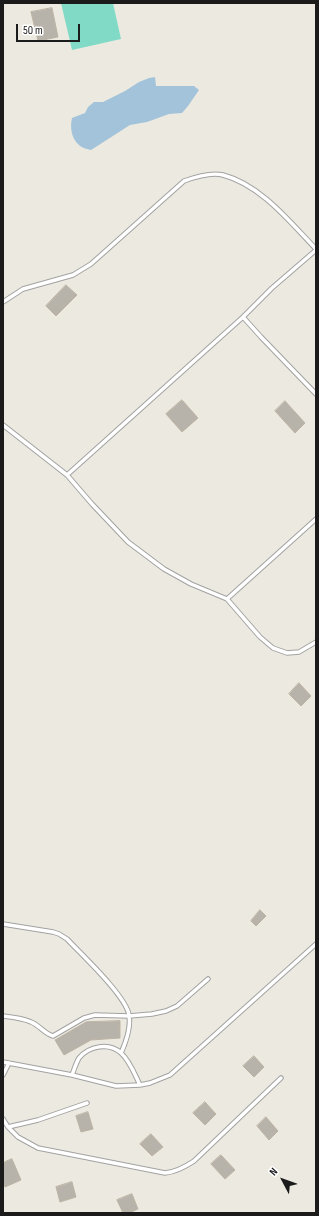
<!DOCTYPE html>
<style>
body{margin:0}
#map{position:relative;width:319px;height:1216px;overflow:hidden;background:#eceae0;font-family:"Sofia Sans Condensed",sans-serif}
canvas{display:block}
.frame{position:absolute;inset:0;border:4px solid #1b1b1b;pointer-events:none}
.north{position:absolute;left:263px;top:1160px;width:40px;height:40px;-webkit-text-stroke:3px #fff;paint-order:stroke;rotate:311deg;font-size:11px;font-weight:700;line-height:16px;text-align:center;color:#1b1b1b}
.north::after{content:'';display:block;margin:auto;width:14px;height:18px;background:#1b1b1b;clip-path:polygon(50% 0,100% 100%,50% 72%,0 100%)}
.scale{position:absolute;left:16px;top:24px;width:64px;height:18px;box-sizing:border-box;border:2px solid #1b1b1b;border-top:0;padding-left:5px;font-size:12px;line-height:14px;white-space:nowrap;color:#1b1b1b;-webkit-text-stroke:3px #fff;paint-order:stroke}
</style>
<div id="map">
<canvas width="319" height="1216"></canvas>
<div class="frame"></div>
<div class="north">N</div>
<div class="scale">50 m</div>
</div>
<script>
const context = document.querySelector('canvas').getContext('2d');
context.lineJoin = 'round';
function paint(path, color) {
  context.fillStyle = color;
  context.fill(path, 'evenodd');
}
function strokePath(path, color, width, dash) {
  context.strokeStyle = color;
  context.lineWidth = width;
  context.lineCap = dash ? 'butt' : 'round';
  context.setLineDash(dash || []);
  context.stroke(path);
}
paint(new Path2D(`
 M61,3H113L121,39L72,50Z`), '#80dac6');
paint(new Path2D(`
 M155,77L156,86H194L199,90L188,106L182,113L169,114L147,122L130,125L91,150C87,149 82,148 79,145C71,138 70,127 72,118L85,113L88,107L94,102H103L125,91L139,82L149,78Z`), '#a2c3d9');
const building = new Path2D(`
 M52,8L58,37L38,41L31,12Z
 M66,285L77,295L56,316L46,306Z
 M182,400L198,418L182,432L166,414Z
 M285,401L305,423L295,433L275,411Z
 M299,683L311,696L301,706L289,694Z
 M260,910L266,916L256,926L251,921Z
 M120,1021V1038L91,1040L64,1055L55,1040L86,1022Z
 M254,1056L264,1067L254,1077L243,1066Z
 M205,1102L216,1114L205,1125L193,1113Z
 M88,1112L93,1129L81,1132L76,1116Z
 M266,1117L278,1131L269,1140L257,1126Z
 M151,1134L163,1147L152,1156L140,1144Z
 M221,1155L235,1170L225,1179L211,1164Z
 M12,1159L21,1180L5,1187L3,1182V1163Z
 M72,1182L76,1197L60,1202L56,1187Z
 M132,1194L138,1209L129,1213H123L117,1200Z`);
paint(building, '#b8b3aa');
strokePath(building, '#bdb3a3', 1);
const service = new Path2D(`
 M3,302L23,289L73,275L91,264L184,181C195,177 211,172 223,175C261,185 290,222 316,249
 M243,317L261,337L316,394
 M3,425L67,475L92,504L128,542L164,569L191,584L227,599L260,637L273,648L287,653L299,652L316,642
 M67,475L243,317L272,288L316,250
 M227,599L316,519
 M3,924L53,932L59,934L67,939C82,955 126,996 129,1015C131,1027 126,1042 121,1053
 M3,1016C12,1017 23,1018 31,1022C39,1025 45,1034 53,1036L84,1018L95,1015L129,1016L152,1014L166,1011L177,1006L208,979
 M3,1062L72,1075L116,1086L140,1085L150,1083L170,1075L316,944
 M3,1075L9,1063
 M72,1075C74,1070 76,1063 79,1058C89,1046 109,1042 121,1053C130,1061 135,1075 140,1085
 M3,1119L8,1127L18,1137L38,1148L165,1173C176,1172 185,1167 194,1161L281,1078
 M8,1127L38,1120L87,1103`);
strokePath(service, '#a2a2a2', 5.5);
strokePath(service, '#fff', 3.5);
</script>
